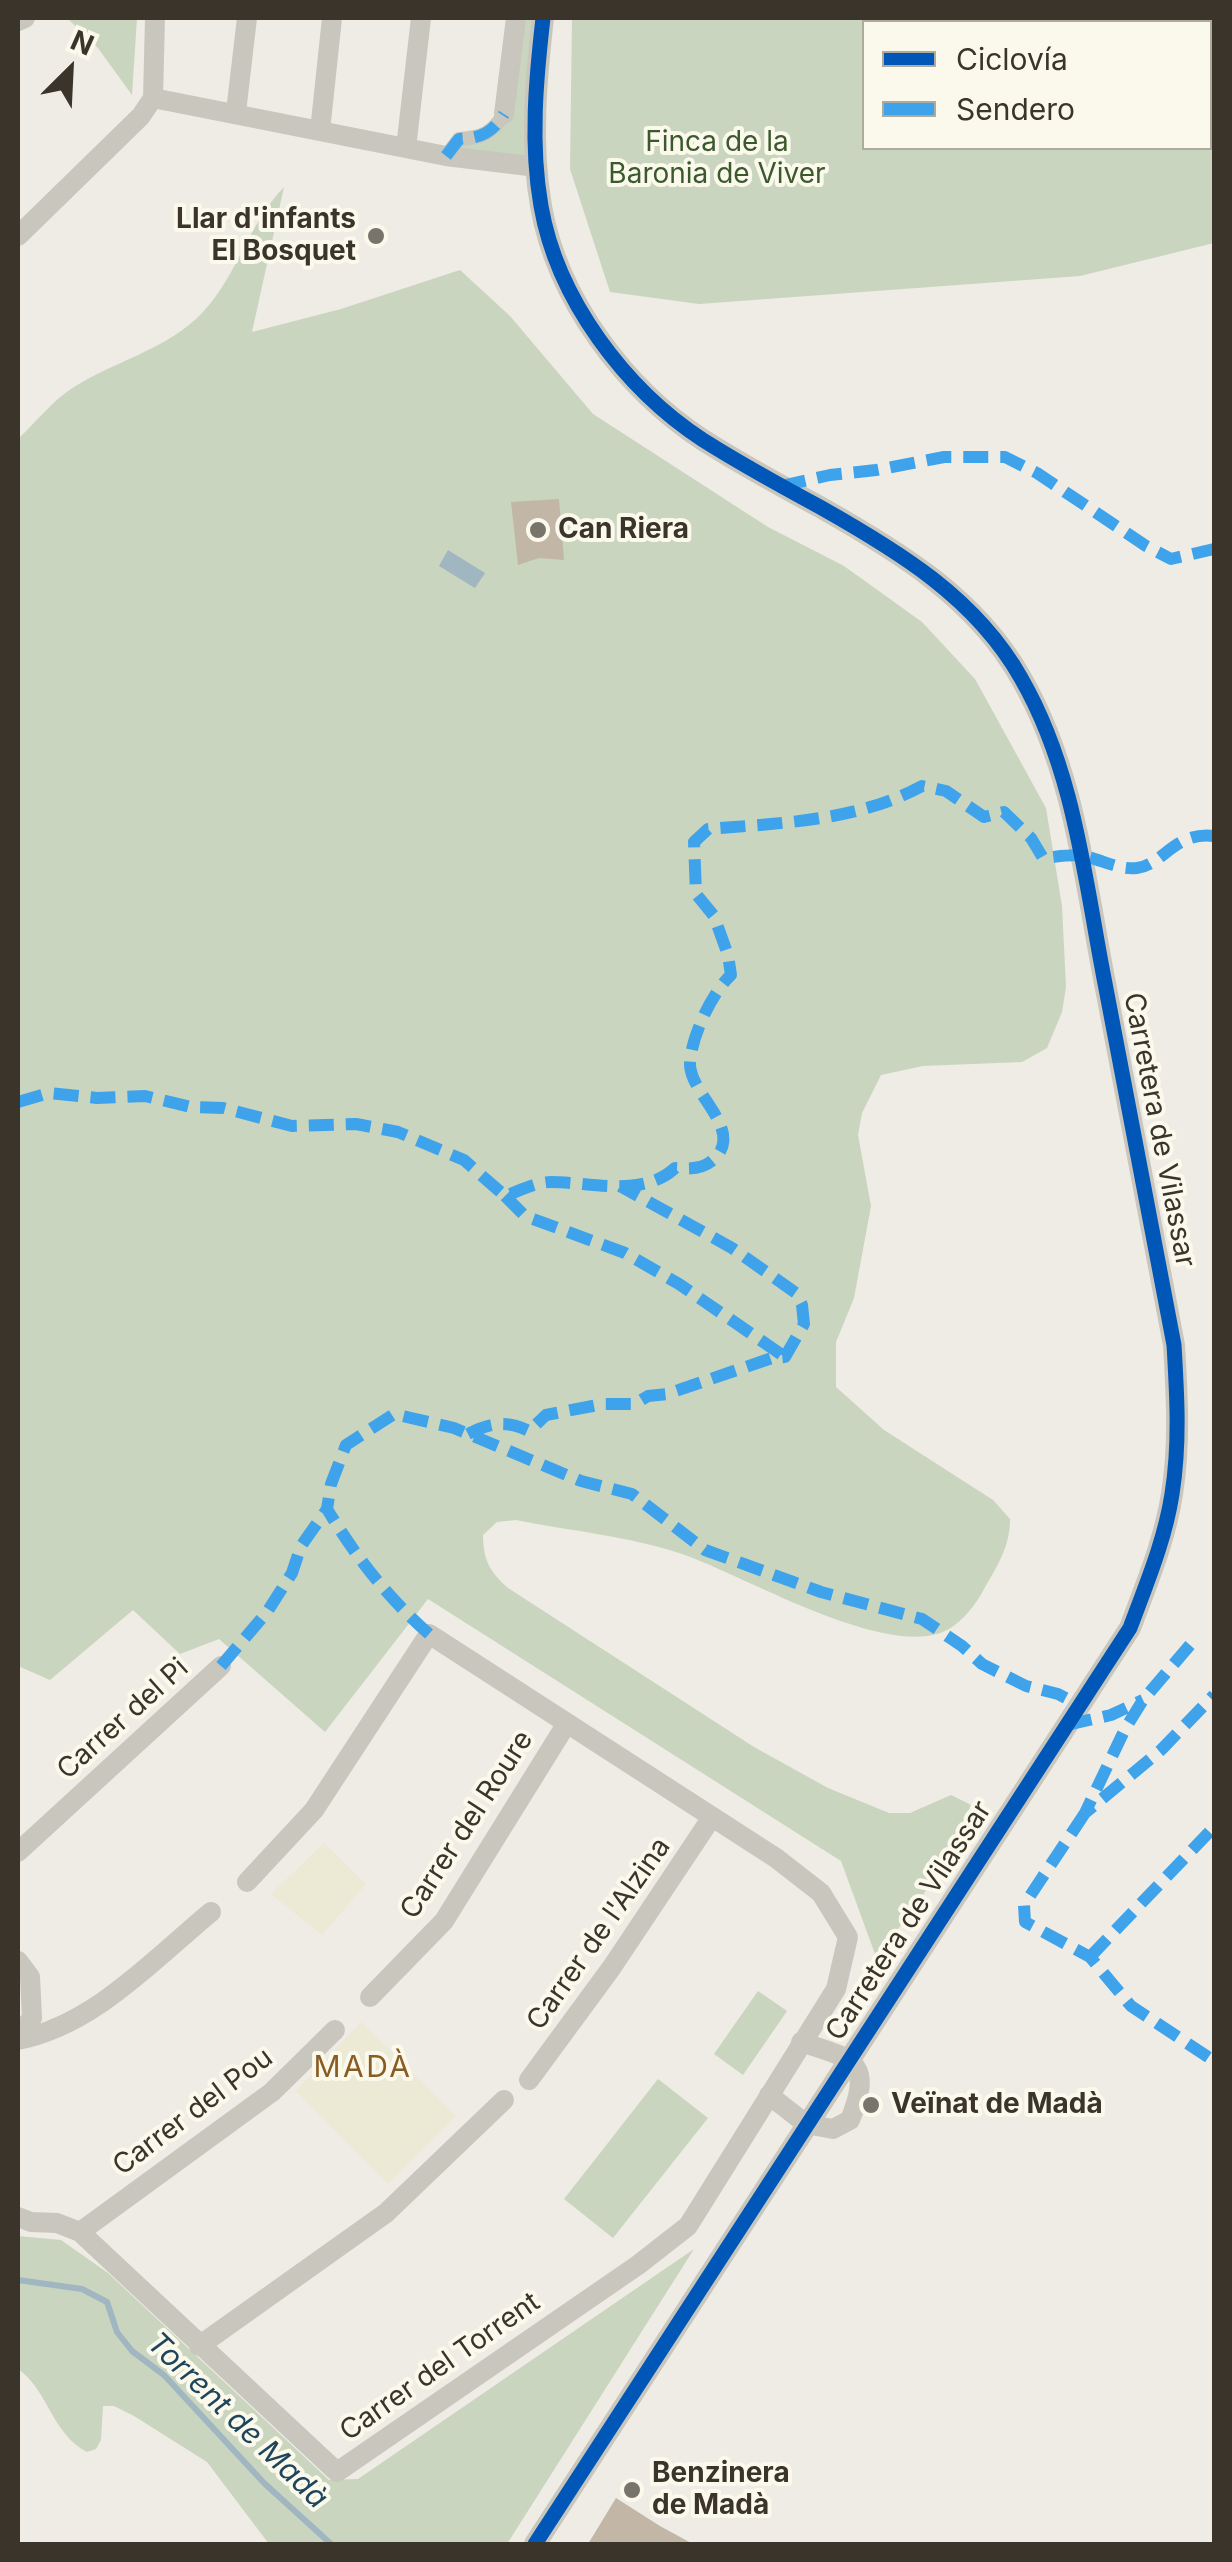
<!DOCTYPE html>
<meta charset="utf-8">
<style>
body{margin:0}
#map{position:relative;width:1232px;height:2562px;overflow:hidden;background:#eeece4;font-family:Inter,sans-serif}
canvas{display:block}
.frame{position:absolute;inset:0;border:20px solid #3a342a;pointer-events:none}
.legend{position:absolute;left:862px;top:20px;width:350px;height:130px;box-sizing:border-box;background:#fbf9ec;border:2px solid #aeaa9e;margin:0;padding:12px 18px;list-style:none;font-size:30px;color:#3a342a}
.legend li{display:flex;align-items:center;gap:20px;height:50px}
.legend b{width:50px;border:2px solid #aeaa9e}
.north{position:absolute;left:20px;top:20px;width:100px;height:100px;-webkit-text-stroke:8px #fbf9ec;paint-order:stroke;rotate:24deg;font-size:28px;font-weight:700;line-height:40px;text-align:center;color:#3a342a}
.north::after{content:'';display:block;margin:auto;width:35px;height:45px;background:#3a342a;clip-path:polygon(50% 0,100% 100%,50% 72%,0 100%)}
</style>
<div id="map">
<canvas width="1232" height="2562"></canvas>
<div class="frame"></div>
<ul class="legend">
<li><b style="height:12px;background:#0057b8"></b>Ciclovía</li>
<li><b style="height:12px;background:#3fa3eb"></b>Sendero</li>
</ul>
<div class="north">N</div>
</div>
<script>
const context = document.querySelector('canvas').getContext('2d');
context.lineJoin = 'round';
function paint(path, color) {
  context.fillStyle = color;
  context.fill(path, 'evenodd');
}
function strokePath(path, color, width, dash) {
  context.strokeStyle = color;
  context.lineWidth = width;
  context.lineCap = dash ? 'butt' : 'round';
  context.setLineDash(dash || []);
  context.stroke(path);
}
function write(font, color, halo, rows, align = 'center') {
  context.font = font + ' Inter,sans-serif';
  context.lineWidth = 8;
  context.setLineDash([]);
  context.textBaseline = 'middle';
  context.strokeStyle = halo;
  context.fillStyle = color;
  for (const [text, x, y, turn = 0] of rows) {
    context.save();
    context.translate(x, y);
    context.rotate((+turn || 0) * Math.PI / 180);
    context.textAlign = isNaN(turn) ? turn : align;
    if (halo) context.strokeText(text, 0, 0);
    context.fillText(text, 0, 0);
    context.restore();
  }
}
paint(new Path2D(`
 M67,18H137L132,95L98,48Z
 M516,18H540L533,164L446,156L459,139L493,131Z
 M572,18H1214V243L1080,276L699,304L610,292L570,169ZM1210,22V148H864V22Z
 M284,187L252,332L341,309L460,270L510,316L593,414L768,527L844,566L922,622L975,679L1046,808L1062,906L1066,987L1062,1012L1047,1048L1022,1062L923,1066L881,1075L862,1113L858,1135L871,1206L854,1298L836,1342V1387L884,1430L993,1500L1010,1519C1010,1546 998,1565 984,1589C977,1603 963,1621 949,1629C890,1663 742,1574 682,1554C628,1536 571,1531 516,1520L497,1522L483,1535C483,1560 490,1572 508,1588L754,1747L828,1788L889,1813H910L951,1795L971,1805C946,1860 919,1911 875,1954L841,1861L428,1599L325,1732L219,1639L180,1654L133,1610L50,1680L18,1666V439C35,423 53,400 74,387C112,363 160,351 195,320C236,283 246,226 284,187Z
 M758,1991L787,2011L743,2075L714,2054Z
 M658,2079L708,2118L613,2238L564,2199Z
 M18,2236L61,2240L108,2273L329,2480L358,2479L694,2249L507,2544H269L207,2462L134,2416L114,2406H103L101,2440L96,2449L87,2452C51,2433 49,2391 18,2369Z`), '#c9d5be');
paint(new Path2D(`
 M324,1843L366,1884L322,1935L271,1894Z
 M361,2022L456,2116L388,2184L296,2091Z`), '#ece9d4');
paint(new Path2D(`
 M448,550L485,573L475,588L439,566Z`), '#a0b6c0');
strokePath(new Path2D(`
 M18,2280L82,2289L107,2302L117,2332L132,2351L164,2375L264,2483L331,2544`), '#a0b6c0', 6);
paint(new Path2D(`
 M559,499L564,560L539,558L518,565L511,502Z
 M616,2498L660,2526L693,2544H588Z`), '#c2b7a6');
strokePath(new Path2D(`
 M446,156L459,139C482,138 492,133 504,114`), '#c8c6bd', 14);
strokePath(new Path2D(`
 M18,21L25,18
 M153,98L446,156L537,167
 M153,98L155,18
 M236,112L247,18
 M504,114L516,18
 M320,131L332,18
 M406,148L421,18
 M18,236L141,116L153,98
 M18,1852L221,1666
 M18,1961L30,1977L32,2018L18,2036
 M370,1997L444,1921L567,1723
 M18,2040C94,2025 153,1960 211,1912
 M529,2080L612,1967L712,1817
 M769,2095L806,2124L833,2129L850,2120C874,2061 853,2059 801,2042
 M18,2217L31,2222L57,2223L80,2232L337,2472L638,2265L688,2226L836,1989L848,1937L821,1893L776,1858L429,1634L314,1810L247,1882
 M80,2232L272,2092L335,2030
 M199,2346L386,2213L504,2100`), '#c8c6bd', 20);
strokePath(new Path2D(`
 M535,2544L1130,1628C1146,1585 1165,1540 1172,1494C1180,1444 1177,1395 1174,1345C1150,1221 1127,1097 1103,973C1084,873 1073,768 1021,678C976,598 898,551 820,507C781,486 741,464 703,440C625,389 557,299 541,206C530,144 536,79 543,18`), '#c8c6bd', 22);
strokePath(new Path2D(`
 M446,156L459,139C482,138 492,133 504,114
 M781,486L830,475L876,470L944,457H1005L1037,473L1146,546L1171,559L1214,549
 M18,1102L49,1093L97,1098L145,1096L191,1107L223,1108L292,1126L356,1124L398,1132L464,1160L505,1196C519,1191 536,1182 551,1182C590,1182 643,1198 675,1168C691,1169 705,1170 717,1156C741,1128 691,1094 690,1065C690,1039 712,992 731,975L728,955L714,916L696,894L694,842L708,829C781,823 858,821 922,786L946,791L984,817L1004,812L1031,838L1043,858C1056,857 1071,854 1083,856C1101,859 1117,870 1137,868C1163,865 1175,831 1214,836
 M505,1196L525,1216L625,1253L679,1284L785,1357
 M468,1434C490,1423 506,1420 529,1431L546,1415L603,1404H635L648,1396L667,1394L772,1358L785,1357L804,1324L802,1305L796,1293L732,1248L620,1186
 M429,1634C387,1597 356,1557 327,1509L331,1484L346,1445L394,1414L454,1428L581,1481L632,1494L705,1550L821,1592L922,1619L962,1646L982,1664L1026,1686L1058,1694L1079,1705
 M1190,1645L1143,1700L1125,1729L1085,1813L1161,1750L1214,1695
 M221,1666L267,1612L292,1573L301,1546L327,1509
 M1067,1725L1111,1715L1143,1700
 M1085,1813L1024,1905L1025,1922L1090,1957L1131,2006L1214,2061
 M1090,1957L1214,1827`), '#3fa3eb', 12, [25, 12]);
strokePath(new Path2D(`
 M535,2544L1130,1628C1146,1585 1165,1540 1172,1494C1180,1444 1177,1395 1174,1345C1150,1221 1127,1097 1103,973C1084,873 1073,768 1021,678C976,598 898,551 820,507C781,486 741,464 703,440C625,389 557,299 541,206C530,144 536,79 543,18`), '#0057b8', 15);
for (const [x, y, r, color] of [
 [376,236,10,"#79746b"],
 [538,530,10,"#79746b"],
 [871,2105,10,"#79746b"],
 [632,2490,10,"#79746b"]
]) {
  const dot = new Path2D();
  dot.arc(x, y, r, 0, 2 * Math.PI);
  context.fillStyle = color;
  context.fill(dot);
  strokePath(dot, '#fbf9ec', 4);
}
write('28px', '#3b592d', '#fbf9ec', [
 ["Finca de la",717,143],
 ["Baronia de Viver",717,175]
]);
write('bold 28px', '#3a342a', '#fbf9ec', [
 ["Llar d'infants",356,220,"right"],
 ["El Bosquet",356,252,"right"],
 ["Can Riera",558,530],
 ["Veïnat de Madà",891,2105],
 ["Benzinera",652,2474],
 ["de Madà",652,2506]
], 'left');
write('28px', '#3a342a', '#fbf9ec', [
 ["Carretera de Vilassar",1159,1130,79],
 ["Carrer del Pi",123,1719,-42],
 ["Carrer del Roure",467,1825,-57],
 ["Carretera de Vilassar",909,1921,-57],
 ["Carrer de l'Alzina",599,1934,-55],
 ["Carrer del Pou",193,2112,-37],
 ["Carrer del Torrent",440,2367,-35]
]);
context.letterSpacing = '2.5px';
write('30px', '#8a5c22', '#fbf9ec', [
 ["MADÀ",363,2068]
]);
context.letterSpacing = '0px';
write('italic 30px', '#1f455c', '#fbf9ec', [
 ["Torrent de Madà",237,2421,44]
]);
</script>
